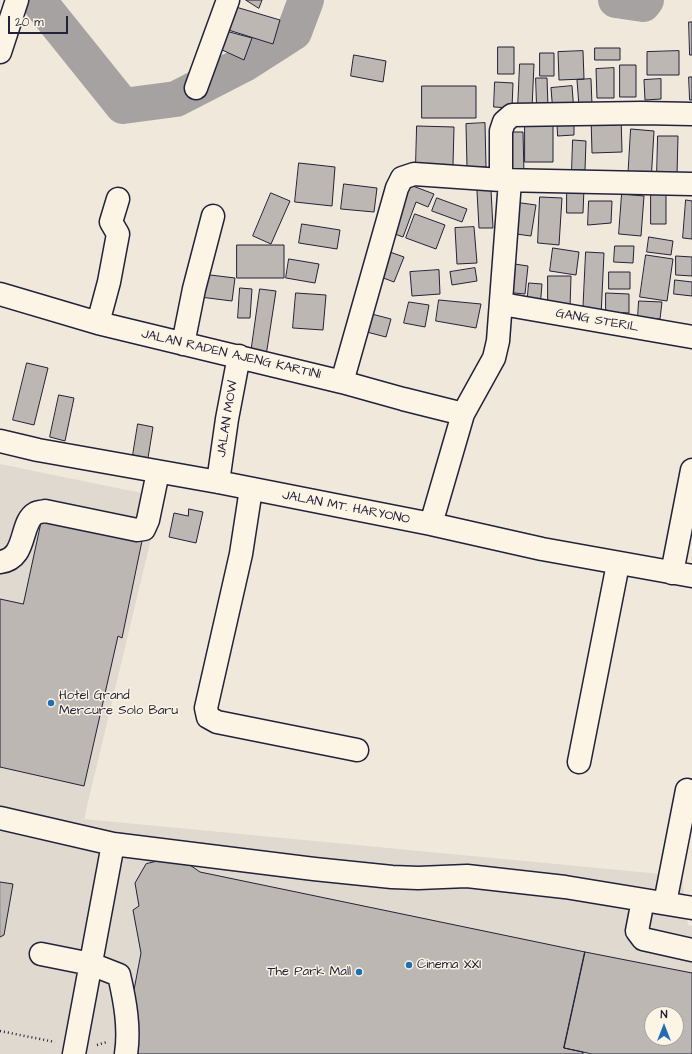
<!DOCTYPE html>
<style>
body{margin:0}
#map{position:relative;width:692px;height:1054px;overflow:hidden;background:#efe8db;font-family:"Architects Daughter",sans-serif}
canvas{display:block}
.north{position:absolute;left:644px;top:1006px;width:40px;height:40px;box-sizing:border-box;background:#fcf5e5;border:1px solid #a5a1a1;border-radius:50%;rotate:0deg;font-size:11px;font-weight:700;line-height:16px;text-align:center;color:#22223b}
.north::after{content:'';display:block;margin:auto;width:14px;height:18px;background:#1f6fb2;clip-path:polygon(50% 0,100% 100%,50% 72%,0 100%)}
.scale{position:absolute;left:8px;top:16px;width:60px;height:18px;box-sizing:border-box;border:2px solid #22223b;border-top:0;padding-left:5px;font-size:12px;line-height:14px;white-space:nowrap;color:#22223b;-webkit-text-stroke:3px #fcf5e5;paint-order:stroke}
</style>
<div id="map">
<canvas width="692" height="1054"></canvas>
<div class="north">N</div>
<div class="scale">20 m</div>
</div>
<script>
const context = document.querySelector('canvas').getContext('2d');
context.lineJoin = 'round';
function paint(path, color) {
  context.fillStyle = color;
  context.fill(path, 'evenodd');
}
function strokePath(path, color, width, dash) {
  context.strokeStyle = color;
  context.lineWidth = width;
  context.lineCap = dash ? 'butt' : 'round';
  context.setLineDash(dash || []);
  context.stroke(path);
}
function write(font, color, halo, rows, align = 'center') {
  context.font = font + ' "Architects Daughter",sans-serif';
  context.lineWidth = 3;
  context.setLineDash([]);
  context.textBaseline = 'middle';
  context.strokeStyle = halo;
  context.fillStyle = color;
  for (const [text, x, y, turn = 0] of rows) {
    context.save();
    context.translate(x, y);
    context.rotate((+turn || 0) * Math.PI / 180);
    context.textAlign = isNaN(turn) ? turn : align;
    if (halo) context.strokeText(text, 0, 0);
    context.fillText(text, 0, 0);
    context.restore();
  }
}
paint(new Path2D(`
 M0,464L161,497L84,819L682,876L688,925L692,926V1054H0ZM652,1014H676V1038H652Z`), '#e0d9cf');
strokePath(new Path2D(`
 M616,0L643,4L646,0
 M41,4L123,106L176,99L244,64L294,32L306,0`), '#a6a2a2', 36);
const building = new Path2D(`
 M246,0H262L259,8Z
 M229,5L280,20L273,44L222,28Z
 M689,22H692V55H690Z
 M222,30L252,38L244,60L220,49Z
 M498,47H514V74H498Z
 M595,48H620V60H595Z
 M583,51L584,79L559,80L558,52Z
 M679,51V75H647V52Z
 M540,53H554V76H540Z
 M354,55L386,61L383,82L351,76Z
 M520,64H534L532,108H518Z
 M620,65H636V97H620Z
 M614,68V98H597L596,69Z
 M689,77H692V100H690Z
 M536,78H547L548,107H537Z
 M591,79L592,105L579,106L577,80Z
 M661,79V99L645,100L644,80Z
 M495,82L513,83L512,108L494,107Z
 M422,86H476V118H422Z
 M572,86L574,112L553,113L551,88Z
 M621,115L622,152L592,153L591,116Z
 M557,116H574V135L558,136Z
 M485,123L486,167H467L466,124Z
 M525,125H553V162H525Z
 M417,126L454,127L453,165L416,164Z
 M631,129L654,131L651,182L628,180Z
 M502,132H523L524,174H503Z
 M658,136H678L677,175H657Z
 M573,140L586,141L585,170H572Z
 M299,163L335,167L332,206L295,202Z
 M405,183L434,194L428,207L416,202L403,237L387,231Z
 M344,184L377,188L374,212L341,209Z
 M567,188H584L583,213H567Z
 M651,188H666V224H651Z
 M491,190L493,228H479L477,191Z
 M271,193L290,201L271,244L253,236Z
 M622,194L644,196L641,236L619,234Z
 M540,197L562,198L559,245L538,243Z
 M437,198L467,209L462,222L432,211Z
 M686,200L692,201V239L683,238Z
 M589,201H612L611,223L588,225Z
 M514,202L536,205L531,236L509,233Z
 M415,214L445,225L436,249L406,238Z
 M302,224L340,230L337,249L299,243Z
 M474,227L477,263L457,264L455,228Z
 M649,237L673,241L671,255L647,252Z
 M237,245H284V278H237Z
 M615,246H634L633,263L614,262Z
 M553,248L579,252L576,275L550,271Z
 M387,251L404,257L394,282L378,276Z
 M586,252L604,253L601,316L583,315Z
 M646,255L673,259L667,301L640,297Z
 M676,256L692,257V276L676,275Z
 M289,259L319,264L315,283L286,278Z
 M508,263L528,266L525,294L504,292Z
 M475,268L477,281L452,285L450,272Z
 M439,270L440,294L412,296L410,272Z
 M609,272H630V289H609Z
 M202,274L235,278L232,301L200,297Z
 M548,276H571L570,308H548Z
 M675,280L692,282V296L674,294Z
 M529,283L542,284L540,308L527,306Z
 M240,288L252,289L250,318H238Z
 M260,289L276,291L266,356L251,353Z
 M296,293L326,295L323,330L293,328Z
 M606,293L629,294V313L606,312Z
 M439,300L481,304L476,328L436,321Z
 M639,301L662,302L660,319L638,317Z
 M409,302L429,305L425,327L404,323Z
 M364,312L391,319L386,337L359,330Z
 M27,363L48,368L34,425L13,420Z
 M59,395L74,398L65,441L50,437Z
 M138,424L153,427L148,458L133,455Z
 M189,509L203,512L196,543L169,537L174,513L188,516Z
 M43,515L143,536L122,638L118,636L84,786L0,767V599L23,604Z
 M167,859L187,863L200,872L585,952L564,1048L583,1052V1054H137L132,1015L134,990L141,953L133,910L139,906L135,883L146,864Z
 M0,882L13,884L4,935L0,937Z
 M585,952L692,973V1054H592L564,1048ZM652,1014H676V1038H652Z`);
paint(building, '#bcb7b3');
strokePath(building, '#22223b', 1);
const minor = new Path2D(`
 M196,88L228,0
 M501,180V131L504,122L512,115L642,113L692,114
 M0,294L98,323L342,382L403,399L463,414
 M502,304L692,337
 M98,323L109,282L118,234L111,222L118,199
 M183,344L194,289L213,216
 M342,382L397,188L402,178L414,174L501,180L692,184
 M0,441L38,450L218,482L431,524L542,549L692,576
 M218,482L227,419L239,356
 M251,489L241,554L206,708L208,717L217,722L357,750
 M431,524L463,414L494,358L498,341L510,181
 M0,562C28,559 19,522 36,513C38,512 42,512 45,511L137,530L144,529L148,520L158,472
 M672,573L692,470
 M579,762L618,564
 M0,818L113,844L314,869L392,877L418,878L467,876L565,887L692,908
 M643,900L637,931L643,939L692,950
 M665,903L687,790
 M41,954L91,964L119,975C125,1001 130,1028 126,1054
 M74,1054L113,844`);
const major = new Path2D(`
 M0,52L17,0`);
strokePath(minor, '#22223b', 25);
strokePath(major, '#22223b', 25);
strokePath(new Path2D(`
 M0,1031L55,1042
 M97,1045L107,1042`), '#22223b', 2.5, [1, 3]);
strokePath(minor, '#fcf5e5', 22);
strokePath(major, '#fcf5e5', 22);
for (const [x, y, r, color] of [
 [51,703,4,"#1f6fb2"],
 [409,965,4,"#1f6fb2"],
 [359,972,4,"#1f6fb2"]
]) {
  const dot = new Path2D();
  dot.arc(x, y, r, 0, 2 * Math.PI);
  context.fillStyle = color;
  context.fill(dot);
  strokePath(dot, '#fcf5e5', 1.5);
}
write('13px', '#22223b', '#fcf5e5', [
 ["GANG STERIL",597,321,10],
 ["JALAN RADEN AJENG KARTINI",231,355,13],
 ["JALAN MOW",228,419,-81],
 ["JALAN MT. HARYONO",346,508,11]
]);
write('13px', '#22223b', '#fcf5e5', [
 ["Hotel Grand",59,696],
 ["Mercure Solo Baru",59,711],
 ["Cinema XXI",417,965],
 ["The Park Mall",351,972,"right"]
], 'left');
</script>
